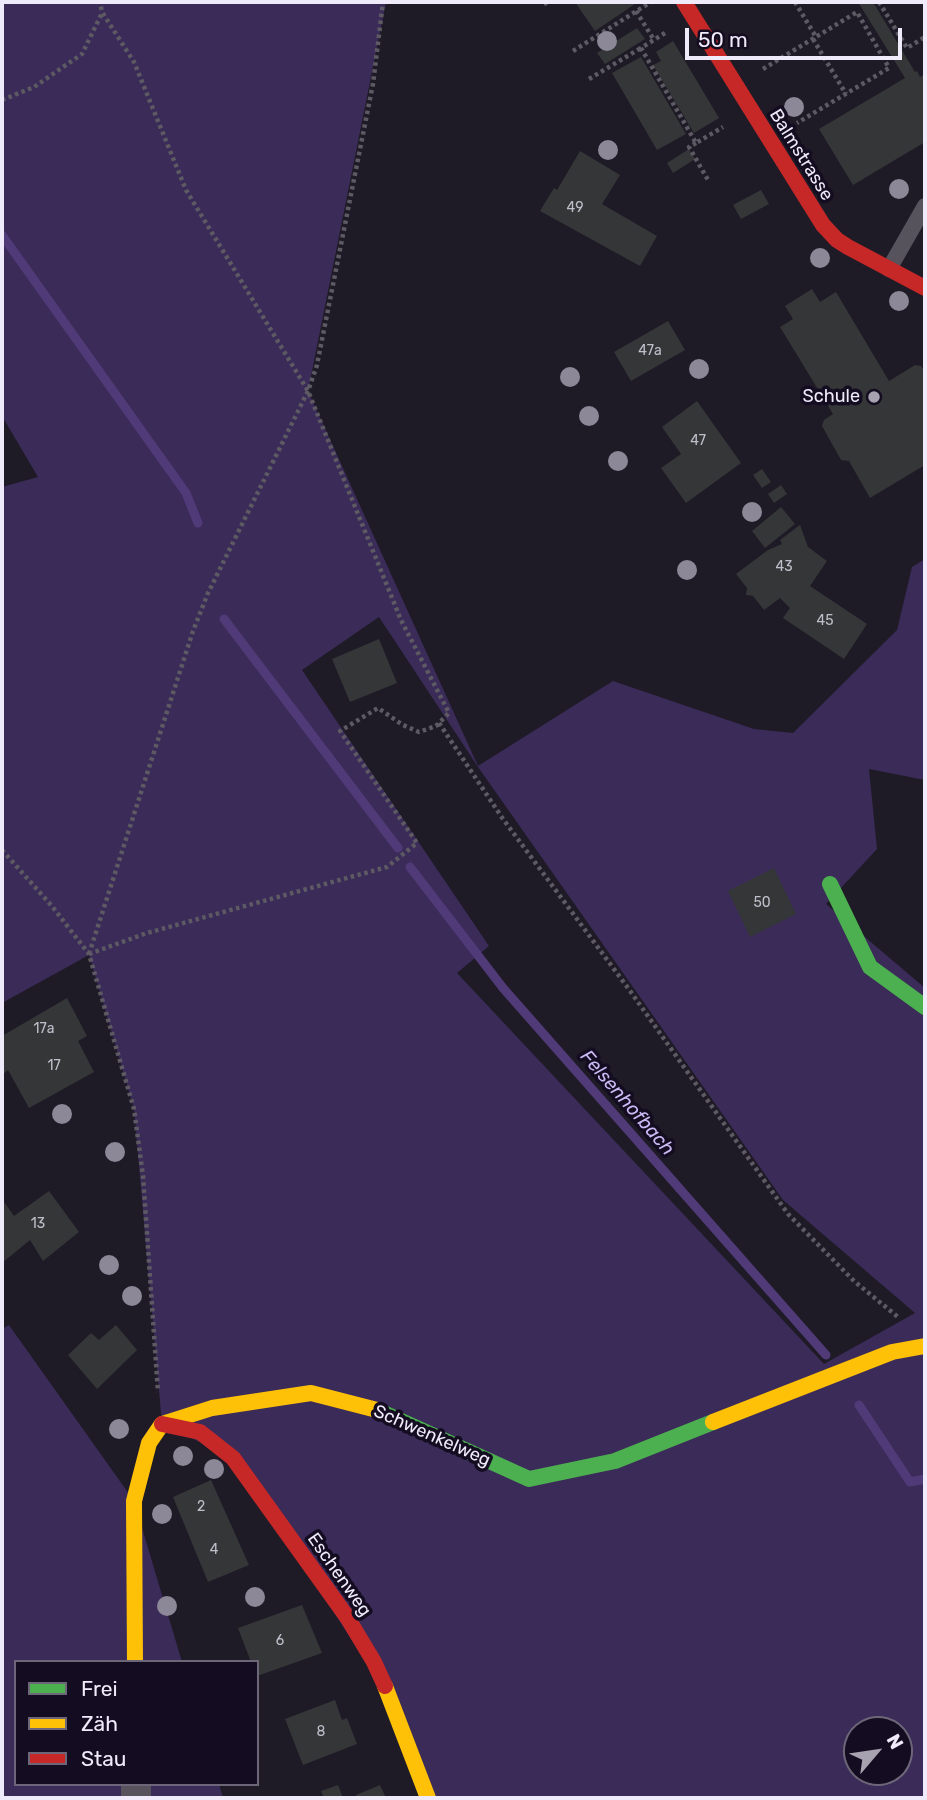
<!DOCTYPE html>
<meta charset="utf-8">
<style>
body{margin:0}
#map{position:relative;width:927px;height:1800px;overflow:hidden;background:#1e1b26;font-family:Rubik,sans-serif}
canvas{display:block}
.frame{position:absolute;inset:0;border:4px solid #efebfa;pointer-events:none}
.legend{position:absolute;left:14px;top:1660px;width:245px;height:126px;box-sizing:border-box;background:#140d21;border:2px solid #6c6678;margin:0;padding:9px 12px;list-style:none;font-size:21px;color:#efebfa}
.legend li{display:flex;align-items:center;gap:14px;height:35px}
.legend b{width:35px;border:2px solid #6c6678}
.north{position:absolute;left:843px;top:1716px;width:70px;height:70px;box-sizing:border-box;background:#140d21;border:2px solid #6c6678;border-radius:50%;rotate:61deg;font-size:19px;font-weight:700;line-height:28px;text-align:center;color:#efebfa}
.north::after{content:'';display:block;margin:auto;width:24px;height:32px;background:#a6a2b0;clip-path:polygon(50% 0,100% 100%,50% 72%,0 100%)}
.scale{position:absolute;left:685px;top:28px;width:217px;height:32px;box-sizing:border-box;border:4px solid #efebfa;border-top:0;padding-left:9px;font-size:21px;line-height:24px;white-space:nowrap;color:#efebfa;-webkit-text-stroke:5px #140d21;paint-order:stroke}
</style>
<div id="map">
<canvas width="927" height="1800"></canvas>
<div class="frame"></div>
<ul class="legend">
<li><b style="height:9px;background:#4caf50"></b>Frei</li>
<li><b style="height:9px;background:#ffc107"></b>Zäh</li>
<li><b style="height:9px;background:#c62828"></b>Stau</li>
</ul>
<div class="north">N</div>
<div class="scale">50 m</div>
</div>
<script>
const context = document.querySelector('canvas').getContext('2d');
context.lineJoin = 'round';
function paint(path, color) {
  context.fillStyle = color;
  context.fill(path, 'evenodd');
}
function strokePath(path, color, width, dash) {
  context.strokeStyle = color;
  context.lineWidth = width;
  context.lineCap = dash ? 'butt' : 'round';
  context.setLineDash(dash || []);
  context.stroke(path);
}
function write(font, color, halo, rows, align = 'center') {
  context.font = font + ' Rubik,sans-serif';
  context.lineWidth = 7;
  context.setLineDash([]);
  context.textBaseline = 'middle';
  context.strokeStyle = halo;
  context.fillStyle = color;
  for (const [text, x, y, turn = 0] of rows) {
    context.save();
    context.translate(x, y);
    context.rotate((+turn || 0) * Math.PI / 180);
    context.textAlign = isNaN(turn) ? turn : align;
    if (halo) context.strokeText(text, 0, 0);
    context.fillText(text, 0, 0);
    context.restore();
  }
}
paint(new Path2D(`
 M2,2H386L308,391L478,766L613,681L754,729L793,733L897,630L912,567L925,559V780L869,769L877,849L826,904L925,988V1798H428L391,1700L233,1458L162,1424L134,1109L89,955L2,1003V487L38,477L2,416ZM379,617L478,767L783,1200L915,1313L824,1364L457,973L489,946L302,670ZM857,1730H899V1772H857Z
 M9,1325L134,1501L182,1662H16V1784H219L223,1798H2V1329Z`), '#3b2b58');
strokePath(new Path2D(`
 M2,235L186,493L198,523
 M224,619L398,848
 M410,867L503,988L826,1355
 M859,1405L910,1482L925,1479`), '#513a78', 9);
paint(new Path2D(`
 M575,2H638L595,31Z
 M858,2H873L915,72L917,71L920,77L925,74V142L853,185L819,129L905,78Z
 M637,28L645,39L605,64L597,53Z
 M673,41L719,118L694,133L653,65L661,61L656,52Z
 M641,57L686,134L657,150L612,73Z
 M689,149L695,159L673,173L667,163Z
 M580,151L620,175L602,204L657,236L640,266L540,211L554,188L557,190Z
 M761,190L769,204L741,219L733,205Z
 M812,289L820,302L836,292L889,381L915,365L921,366L925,372V465L870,498L849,461L841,460L822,426L824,420L833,414L780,327L793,319L785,306Z
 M668,321L685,350L631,381L614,352Z
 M697,401L741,463L686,503L661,468L681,454L662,427Z
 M762,469L771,482L762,488L753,475Z
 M781,485L787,494L774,503L768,494Z
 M781,507L795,524L765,548L752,531Z
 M800,525L808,547L827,561L810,586L867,624L844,659L783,618L790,608L780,598L764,610L753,596L746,595L747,588L736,574L768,550L782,544L780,540Z
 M379,639L397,683L350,702L332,659Z
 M774,868L796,914L750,937L728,891Z
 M67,998L87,1036L78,1041L94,1072L29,1108L8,1070L2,1075V1036Z
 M49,1191L79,1232L43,1261L30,1240L2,1263V1199L14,1216Z
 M116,1325L137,1350L97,1389L68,1355L91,1333L99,1340Z
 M211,1480L249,1565L208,1582L173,1497Z
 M302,1605L322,1653L257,1676V1662H251L238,1628Z
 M335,1700L342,1720L347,1718L357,1744L303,1765L285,1719Z
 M338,1785L343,1798H324L321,1791Z
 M380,1785L386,1798H357L356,1795Z`), '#343638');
strokePath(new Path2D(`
 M545,2L547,5
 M795,2L816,37
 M879,2L907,48L925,37
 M636,11L654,40
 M665,33L641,48L696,143L723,127
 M813,39L846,94
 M573,51L651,2
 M763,69L857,12L889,68L797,123
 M589,79L641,48
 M2,100L34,87L82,54L102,13
 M696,143L689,147L708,180
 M439,723L503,819L628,988L788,1214L854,1281L898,1317
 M2,850L51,905L89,954L134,1109L143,1176L158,1392
 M89,954L147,933L387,867L417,843L340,731L378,708L403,725L419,732L436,726L449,713L401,620L308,391L186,190L134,62L102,12L100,2
 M89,954L193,631L208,593L308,391L317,365L373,84L383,2`), '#5d5a63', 4.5, [3.5, 3.5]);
strokePath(new Path2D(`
 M889,269L925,206`), '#56535d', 16);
strokePath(new Path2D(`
 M136,1784V1798`), '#56535d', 30);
strokePath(new Path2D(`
 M830,884L870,967L925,1007
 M377,1410L529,1479L615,1461L713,1422`), '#4caf50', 16);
strokePath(new Path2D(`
 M713,1422L892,1352L925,1346
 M135,1662L134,1501L149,1443L162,1424L212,1408L311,1393L377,1410
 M385,1686L428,1798`), '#ffc107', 16);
strokePath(new Path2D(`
 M684,2L823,225L837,240L848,247L925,288
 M162,1424L200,1432L233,1458L347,1617L374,1662L385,1686`), '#c62828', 16);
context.fillStyle = '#8c8898';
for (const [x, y] of [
 [607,41],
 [794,107],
 [608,150],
 [899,189],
 [820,258],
 [899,301],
 [699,369],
 [570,377],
 [589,416],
 [618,461],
 [752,512],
 [687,570],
 [62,1114],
 [115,1152],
 [109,1265],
 [132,1296],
 [119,1429],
 [183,1456],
 [214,1469],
 [162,1514],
 [255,1597],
 [167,1606]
]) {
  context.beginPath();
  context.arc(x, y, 10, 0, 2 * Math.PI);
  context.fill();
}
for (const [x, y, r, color] of [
 [874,397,7,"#a6a2b0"]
]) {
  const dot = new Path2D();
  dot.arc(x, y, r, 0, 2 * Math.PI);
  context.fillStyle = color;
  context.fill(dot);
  strokePath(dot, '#140d21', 2.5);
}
write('14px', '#c0beca', null, [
 ["49",575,208],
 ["47a",650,351],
 ["47",698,441],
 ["43",784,567],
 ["45",825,621],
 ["50",762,903],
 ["17a",44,1029],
 ["17",54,1066],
 ["13",38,1224],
 ["2",201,1507],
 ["4",214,1550],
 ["6",280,1641],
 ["8",321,1732]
]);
write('18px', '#efebfa', '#140d21', [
 ["Balmstrasse",801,155,58],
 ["Schwenkelweg",432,1436,24],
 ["Eschenweg",339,1575,55]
]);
write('18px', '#efebfa', '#140d21', [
 ["Schule",860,397]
], 'right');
write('italic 19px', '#cbb9f4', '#140d21', [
 ["Felsenhofbach",627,1103,49]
]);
</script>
